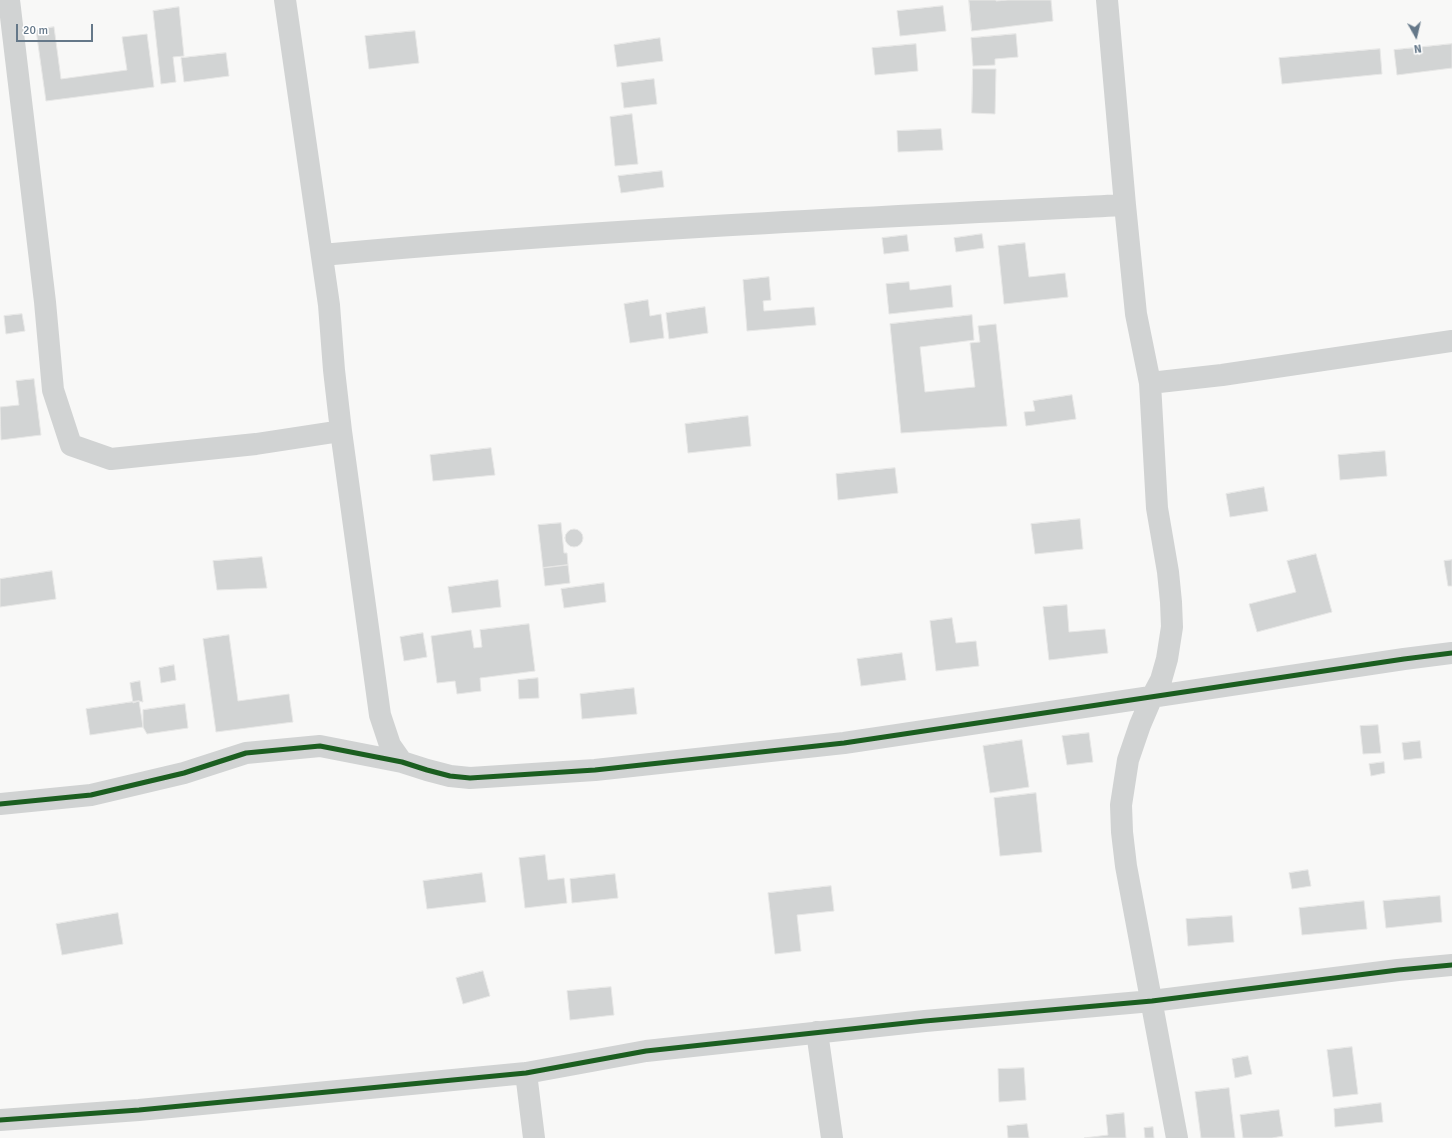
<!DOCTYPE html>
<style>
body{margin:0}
#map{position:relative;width:1452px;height:1138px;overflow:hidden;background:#f8f8f7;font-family:Signika,sans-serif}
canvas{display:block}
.north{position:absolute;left:1396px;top:16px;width:40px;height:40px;-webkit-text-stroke:3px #fff;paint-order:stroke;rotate:172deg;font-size:11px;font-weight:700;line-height:16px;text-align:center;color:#657889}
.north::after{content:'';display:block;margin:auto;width:14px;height:18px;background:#657889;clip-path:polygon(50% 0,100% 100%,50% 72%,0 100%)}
.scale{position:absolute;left:16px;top:24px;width:77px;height:18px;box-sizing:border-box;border:2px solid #657889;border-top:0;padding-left:5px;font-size:12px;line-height:14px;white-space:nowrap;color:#657889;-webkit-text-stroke:3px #fff;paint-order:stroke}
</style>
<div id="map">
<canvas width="1452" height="1138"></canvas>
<div class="north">N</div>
<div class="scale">20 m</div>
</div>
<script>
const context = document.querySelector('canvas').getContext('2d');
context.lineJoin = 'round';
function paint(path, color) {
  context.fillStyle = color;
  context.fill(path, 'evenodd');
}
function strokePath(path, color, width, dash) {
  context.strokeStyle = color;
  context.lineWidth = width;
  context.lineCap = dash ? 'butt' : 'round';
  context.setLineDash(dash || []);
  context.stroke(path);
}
const building = new Path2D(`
 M969,0H996V1L1008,0H1051L1053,21L972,31Z
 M943,6L946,31L900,36L897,11Z
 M179,7L184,56L173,57L176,82L161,84L153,11Z
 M54,27L61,79L127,70L122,37L147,34L154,87L46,101L36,30Z
 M415,31L419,63L369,69L365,36Z
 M1016,34L1018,57L995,59V65L973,66L971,38Z
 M660,38L663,61L617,67L614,45Z
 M916,44L918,71L875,75L872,48Z
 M1452,44V68L1397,75L1394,50Z
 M1380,49L1382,74L1282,84L1279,58Z
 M226,53L229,76L184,82L181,58Z
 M973,69H996L995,114L972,113Z
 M654,79L657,104L624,108L621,83Z
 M632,114L638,164L615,166L610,117Z
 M941,129L943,150L898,152L897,131Z
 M662,171L664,187L621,193L618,176Z
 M982,234L984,248L956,252L954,238Z
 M907,235L909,251L884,254L882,238Z
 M1025,243L1029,277L1065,273L1068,297L1004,304L998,246Z
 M769,277L771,300L763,301L764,311L814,307L816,325L747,331L743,280Z
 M909,282L910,290L951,285L953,307L889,314L886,284Z
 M648,300L650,316L661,314L664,338L630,343L624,304Z
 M705,307L708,333L669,339L666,313Z
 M22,314L25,331L6,334L4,316Z
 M972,315L974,340L920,347L925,392L975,387L970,343L980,342L978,326L996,324L1007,426L901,433L890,324Z
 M34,379L41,435L1,440L0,407L19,405L16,381Z
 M1072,395L1076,419L1026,426L1024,412L1035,411L1033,401Z
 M748,416L751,446L688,453L685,424Z
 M491,448L495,475L433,481L430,455Z
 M1385,451L1387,476L1340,480L1338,455Z
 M895,468L898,493L838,500L836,474Z
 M1264,487L1268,511L1230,517L1226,494Z
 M1080,519L1083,549L1035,554L1031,524Z
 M561,523L564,553H567L568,565L543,568L538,525Z
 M565 538a9 9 0 1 1 18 0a9 9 0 1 1-18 0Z
 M1316,554L1332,612L1257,632L1249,604L1296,592L1287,561Z
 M262,557L267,588L217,590L213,561Z
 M1452,560V586H1448L1444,561Z
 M568,565L570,583L545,586L543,568Z
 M52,571L56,599L0,607V579Z
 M498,580L501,607L452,613L448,587Z
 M604,583L606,602L564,608L561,589Z
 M1067,605L1069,632L1105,629L1108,653L1049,660L1043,607Z
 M952,618L956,643L976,641L979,666L936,671L930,621Z
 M529,624L535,671L480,678L481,691L457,694L455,681L437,683L431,636L471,630L474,648L482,647L480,630Z
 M423,633L427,657L404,661L400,637Z
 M229,635L238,701L289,694L293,722L216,732L203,639Z
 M902,653L906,680L861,686L857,659Z
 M174,665L176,680L161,683L159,668Z
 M538,678L539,698L519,699L518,680Z
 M140,681L143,702L139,701L133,703L130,683Z
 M634,688L637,714L582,719L580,694Z
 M139,701L143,727L90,735L86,709Z
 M185,704L188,728L147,734L143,727V710Z
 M1378,725L1381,753L1363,754L1360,726Z
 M1089,733L1093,762L1067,765L1062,736Z
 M1022,740L1029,787L990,793L983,746Z
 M1420,741L1422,758L1404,760L1402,743Z
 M1384,762L1385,773L1371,776L1369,764Z
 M1036,793L1042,852L1000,856L994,798Z
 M545,855L548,880L564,878L567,903L525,908L519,858Z
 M1308,870L1311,886L1292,889L1289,873Z
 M482,873L486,902L427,909L423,881Z
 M615,874L618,898L572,903L570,879Z
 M831,886L834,911L797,915L801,951L775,954L768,893Z
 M1440,896L1442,922L1386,928L1383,901Z
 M1364,901L1367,929L1302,935L1299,908Z
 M118,913L123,944L62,955L56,924Z
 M1232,916L1234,942L1188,946L1186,919Z
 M483,971L490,996L463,1004L456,978Z
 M611,987L614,1015L570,1020L567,991Z
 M1352,1047L1358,1094L1333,1097L1327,1050Z
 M1248,1056L1252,1074L1235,1078L1232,1059Z
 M1024,1068L1026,1100L999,1102L998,1069Z
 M1229,1088L1235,1138H1201L1195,1092Z
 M1381,1103L1383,1122L1335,1127L1334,1109Z
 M1279,1110L1283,1136L1272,1138H1243L1240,1115Z
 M1124,1113L1126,1138H1084L1108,1135L1106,1115Z
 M1027,1124L1029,1138H1008L1007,1126Z
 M1153,1127L1154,1138H1145L1144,1128Z`);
paint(building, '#d2d4d4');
strokePath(building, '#e7e7e6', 1);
strokePath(new Path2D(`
 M9,0L45,302L53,390L71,445L111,459L256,444L341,431
 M285,0L329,305L334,370L341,431L380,715L390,745L402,762
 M1107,0L1125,205L1136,314L1150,383L1157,508L1168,572L1171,602L1172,627L1167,659L1161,680L1152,697L1140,725L1128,760L1121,805L1122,832L1126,866L1177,1138
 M322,255C589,230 857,218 1125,205
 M1150,383L1222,375L1452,341
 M0,804L91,795L184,773L246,753L320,746L402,762L427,770L450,776L470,778L595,770L844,743L1404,659L1452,653
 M817,1032L832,1138
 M526,1073L534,1138
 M0,1120L139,1110L526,1073L646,1051L925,1021L1152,1001L1398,970L1452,965`), '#d1d3d3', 22);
strokePath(new Path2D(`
 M0,804L91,795L184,773L246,753L320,746L402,762L427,770L450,776L470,778L595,770L844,743L1404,659L1452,653
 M0,1120L139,1110L526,1073L646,1051L925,1021L1152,1001L1398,970L1452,965`), '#1b5e20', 5);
</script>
